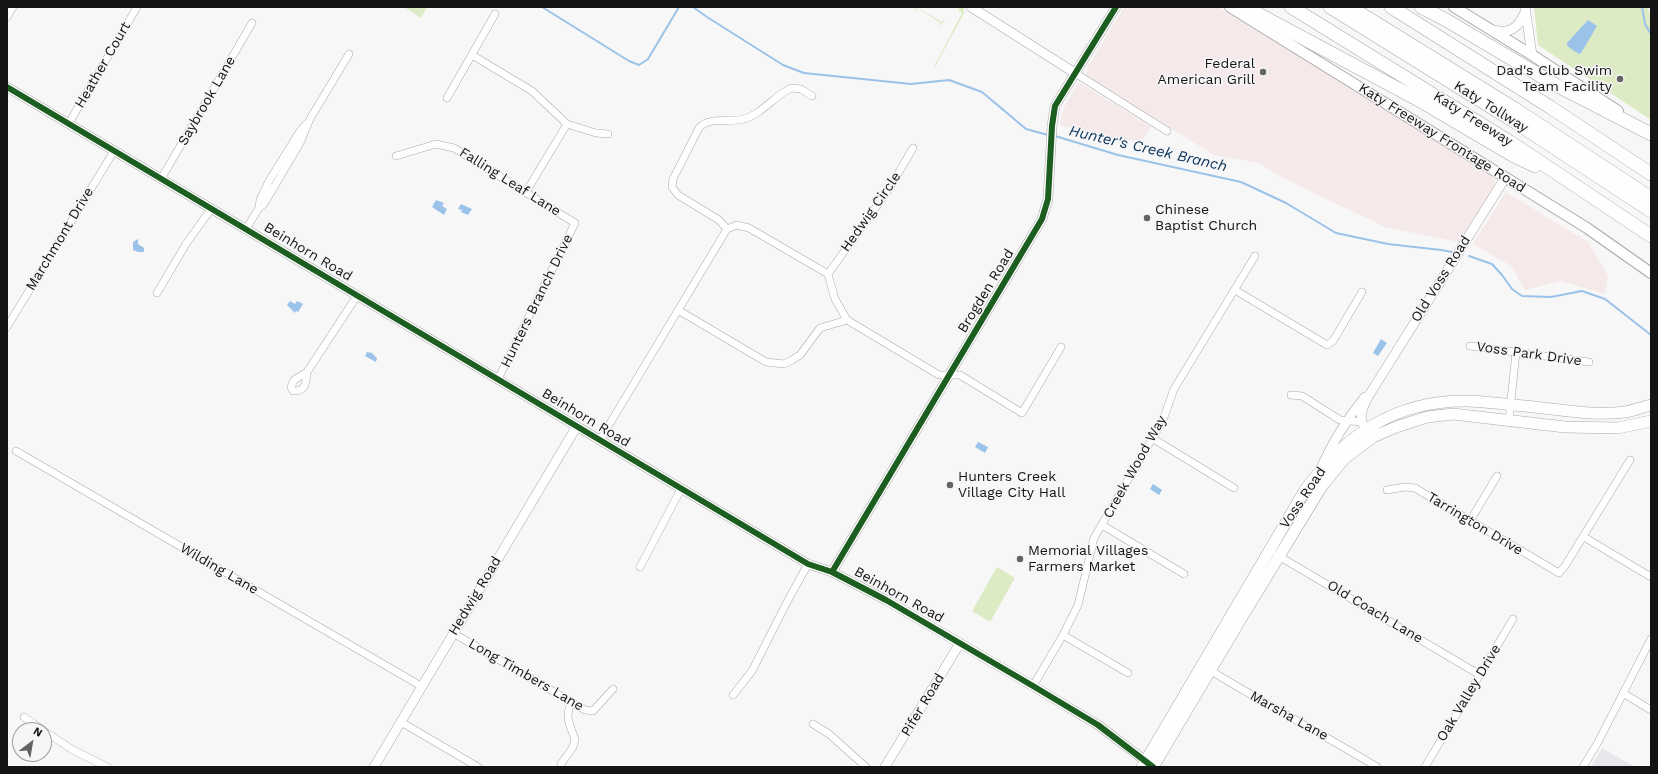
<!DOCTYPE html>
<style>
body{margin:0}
#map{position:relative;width:1658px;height:774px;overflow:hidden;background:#f7f7f7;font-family:"Work Sans",sans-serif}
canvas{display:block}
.frame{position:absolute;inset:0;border:8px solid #141414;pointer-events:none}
.north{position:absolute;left:12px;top:722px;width:40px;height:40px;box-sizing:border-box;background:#f6f6f8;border:1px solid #9c9c9d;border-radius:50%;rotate:31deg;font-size:11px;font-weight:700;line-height:16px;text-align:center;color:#141414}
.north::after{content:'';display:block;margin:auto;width:14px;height:18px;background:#636363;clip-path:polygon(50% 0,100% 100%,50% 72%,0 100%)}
</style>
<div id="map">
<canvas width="1658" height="774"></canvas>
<div class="frame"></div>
<div class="north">N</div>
</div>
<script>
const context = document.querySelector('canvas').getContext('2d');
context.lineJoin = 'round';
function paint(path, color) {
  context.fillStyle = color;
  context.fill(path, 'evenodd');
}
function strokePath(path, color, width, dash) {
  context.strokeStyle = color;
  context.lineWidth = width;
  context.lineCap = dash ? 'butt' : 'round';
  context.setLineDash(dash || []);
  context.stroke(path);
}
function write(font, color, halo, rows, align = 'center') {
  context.font = font + ' "Work Sans",sans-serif';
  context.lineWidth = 3;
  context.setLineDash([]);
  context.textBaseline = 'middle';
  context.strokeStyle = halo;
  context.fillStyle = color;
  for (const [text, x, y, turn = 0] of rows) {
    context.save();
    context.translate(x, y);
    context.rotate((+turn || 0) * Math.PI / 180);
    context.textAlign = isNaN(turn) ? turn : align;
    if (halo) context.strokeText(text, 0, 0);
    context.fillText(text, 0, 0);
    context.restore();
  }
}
paint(new Path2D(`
 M1124,7H1218L1491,174L1495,181L1494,186L1462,243L1385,227L1275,174L1259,163L1214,155L1088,77L1086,73L1088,67Z
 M1079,82L1151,127L1142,140L1125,141L1060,125L1063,109Z
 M1506,192L1588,242L1608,276L1605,294L1561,281L1525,290L1511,266L1473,244Z`), '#f5eae9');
paint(new Path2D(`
 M1602,748L1635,767H1591Z`), '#e6e8ed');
paint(new Path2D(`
 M404,7H427L421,18Z
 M916,7L942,22L945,18L940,28L941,23L917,8L914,13Z
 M960,7L964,8V13L935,67H934L962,13L958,10Z
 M1534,7H1648L1651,18V120L1538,45Z
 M997,567L1015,578L990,622L972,611Z`), '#ddebc4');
paint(new Path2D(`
 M1588,20L1597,26L1581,53L1579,54L1567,46V43Z
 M436,200L444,203L442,206L447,209L444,215L432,207Z
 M461,204L472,209L468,215L461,212L462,210L458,209Z
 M138,239V244L144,248V252H138L133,250V242Z
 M290,301L295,304L297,301L303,304L298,312L296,311L295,313L287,305Z
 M1381,339L1387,343L1378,356L1373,353Z
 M367,352L372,353L377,358L376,362L365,356Z
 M978,442L988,447L985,453L975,447Z
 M1153,484L1162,490L1159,495L1150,489Z`), '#9bc2e8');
strokePath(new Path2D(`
 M542,7L629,61L639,65L648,59L679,7
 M693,7L707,17L783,65L804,73L911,84L949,80L982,92L1026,129L1048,135
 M1642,7L1645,24L1651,34
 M1055,136L1118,155L1241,182L1286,203L1336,233L1388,244L1441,250L1452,252
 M1469,256L1492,264L1502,275L1512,289L1522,296L1551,297L1582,291L1605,299L1651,335`), '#9bc2e8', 2);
const minor = new Path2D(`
 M7,17L13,7
 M472,55L532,91L567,124L596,133L608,134
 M1075,73L1167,131
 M447,98L495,14
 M69,123L137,7
 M396,156L436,144L454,148L575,223L498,379
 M161,179L252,23
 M526,192L567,124
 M259,208L264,204L300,143L310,119L349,54
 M246,229L259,208L260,200L269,181L300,131L306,124
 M727,229L719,220L678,195L672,187L673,179L699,128C709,116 729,123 744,119C762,114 774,96 791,88L801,89L812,96
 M828,274L889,189L913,148
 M1235,290L1327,345L1333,341L1362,292
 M157,293L186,244L211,209
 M678,310L766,362L784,364L792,360L800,355L820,328L847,320L939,375H960L1022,413L1061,347
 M7,327L114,151
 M1470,346L1589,362
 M307,372C306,382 306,392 293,391L291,387L294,380L307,372L357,296
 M1291,395L1302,396L1340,420L1362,422
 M1509,420L1516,352
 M1152,438L1234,488
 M600,440L727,229L737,225L749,228L828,274L835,299L847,320
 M16,451L421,686
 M1387,490L1405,487L1415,488L1559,573L1565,566L1630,460
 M1470,521L1497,476
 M1102,525L1184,574
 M1584,537L1651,577
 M1277,555L1480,675
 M640,567L681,489
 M453,633L585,710L593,711L613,689
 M1063,635L1128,673
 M1208,669C1263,703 1321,733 1377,767
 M1033,686L1063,635L1078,605L1094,538L1163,420L1174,389L1255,256
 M1623,693L1651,710
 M733,695L752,671L787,602L808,564
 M24,717L43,730
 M401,722L478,767
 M813,724L829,734L866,767
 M44,731L73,750L107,767
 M561,764L573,747L575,739C569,723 565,719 571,702
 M1425,767L1513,619
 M1583,767L1597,744L1651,639`);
const tertiary = new Path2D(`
 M971,7L1075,73
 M1525,7L1532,55
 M1492,30C1510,34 1518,29 1525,12
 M7,87L808,564L832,572L886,600L1033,686L1098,725L1151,765
 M1371,434C1368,431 1363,426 1362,421C1358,409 1372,391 1378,381L1505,178
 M1322,466C1333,441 1347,419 1365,397
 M832,572L1042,219L1048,199L1052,126L1055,106L1116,7
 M374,767L577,426
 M885,767L960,643`);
const secondary = new Path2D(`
 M1230,7L1587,228L1651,273
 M1454,7L1532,55L1618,111`);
const primary = new Path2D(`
 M1142,767L1305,490C1346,434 1396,400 1468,401C1490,402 1512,405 1534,407C1565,410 1594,416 1625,412C1633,411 1642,407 1651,405
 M1153,767L1245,612L1322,486L1344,459L1373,437L1396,427L1427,417L1453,414L1565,427L1618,428L1651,421`);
const motorway = new Path2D(`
 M1245,7L1417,99L1514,156L1535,166
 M1291,7L1510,142L1651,236
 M1330,7L1512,120L1651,211
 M1350,7L1515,109L1651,198
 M1391,7L1550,107L1651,174
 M1421,7L1446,20L1556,85L1651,134`);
strokePath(minor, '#a9a9aa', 8);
strokePath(tertiary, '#a9a9aa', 10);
strokePath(secondary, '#a9a9aa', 12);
strokePath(primary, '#a9a9aa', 12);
strokePath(motorway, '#a9a9aa', 14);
strokePath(minor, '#fefefe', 7);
strokePath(tertiary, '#fefefe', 9);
strokePath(secondary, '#fefefe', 10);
strokePath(primary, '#fefefe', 11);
strokePath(motorway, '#fefefe', 13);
strokePath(new Path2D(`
 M7,87L808,564L832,572L886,600L1033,686L1098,725L1153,767
 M832,572L1042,219L1048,199L1052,126L1055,106L1116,7`), '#1b5e20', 6);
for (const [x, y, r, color] of [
 [1263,72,4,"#636363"],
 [1620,79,4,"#636363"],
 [1147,218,4,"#636363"],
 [950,485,4,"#636363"],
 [1020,559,4,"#636363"]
]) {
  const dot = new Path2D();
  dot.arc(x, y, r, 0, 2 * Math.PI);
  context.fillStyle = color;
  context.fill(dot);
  strokePath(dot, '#f6f6f8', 1.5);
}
write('14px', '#141414', '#f6f6f8', [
 ["Federal",1255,64,"right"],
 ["American Grill",1255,80,"right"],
 ["Dad's Club Swim",1612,71,"right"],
 ["Team Facility",1612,87,"right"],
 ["Chinese",1155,210],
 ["Baptist Church",1155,226],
 ["Hunters Creek",958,477],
 ["Village City Hall",958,493],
 ["Memorial Villages",1028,551],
 ["Farmers Market",1028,567]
], 'left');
write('14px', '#141414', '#f6f6f8', [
 ["Heather Court",103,65,-60],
 ["Saybrook Lane",207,101,-60],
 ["Katy Tollway",1491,107,32],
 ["Katy Freeway",1473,119,32],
 ["Katy Freeway Frontage Road",1442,138,32],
 ["Falling Leaf Lane",510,182,32],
 ["Hedwig Circle",871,212,-55],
 ["Marchmont Drive",60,239,-59],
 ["Beinhorn Road",308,252,31],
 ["Old Voss Road",1441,279,-58],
 ["Brogden Road",986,291,-59],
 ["Hunters Branch Drive",537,301,-64],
 ["Voss Park Drive",1529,354,8],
 ["Beinhorn Road",586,418,31],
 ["Creek Wood Way",1135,467,-61],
 ["Voss Road",1303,498,-56],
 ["Tarrington Drive",1475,524,31],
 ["Wilding Lane",219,569,30],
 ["Beinhorn Road",899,595,29],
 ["Hedwig Road",475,596,-59],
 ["Old Coach Lane",1375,612,31],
 ["Long Timbers Lane",526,675,30],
 ["Oak Valley Drive",1469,693,-59],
 ["Pifer Road",923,705,-59],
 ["Marsha Lane",1289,716,29]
]);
write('italic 15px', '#093357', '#f6f6f8', [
 ["Hunter's Creek Branch",1148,149,13]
]);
</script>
